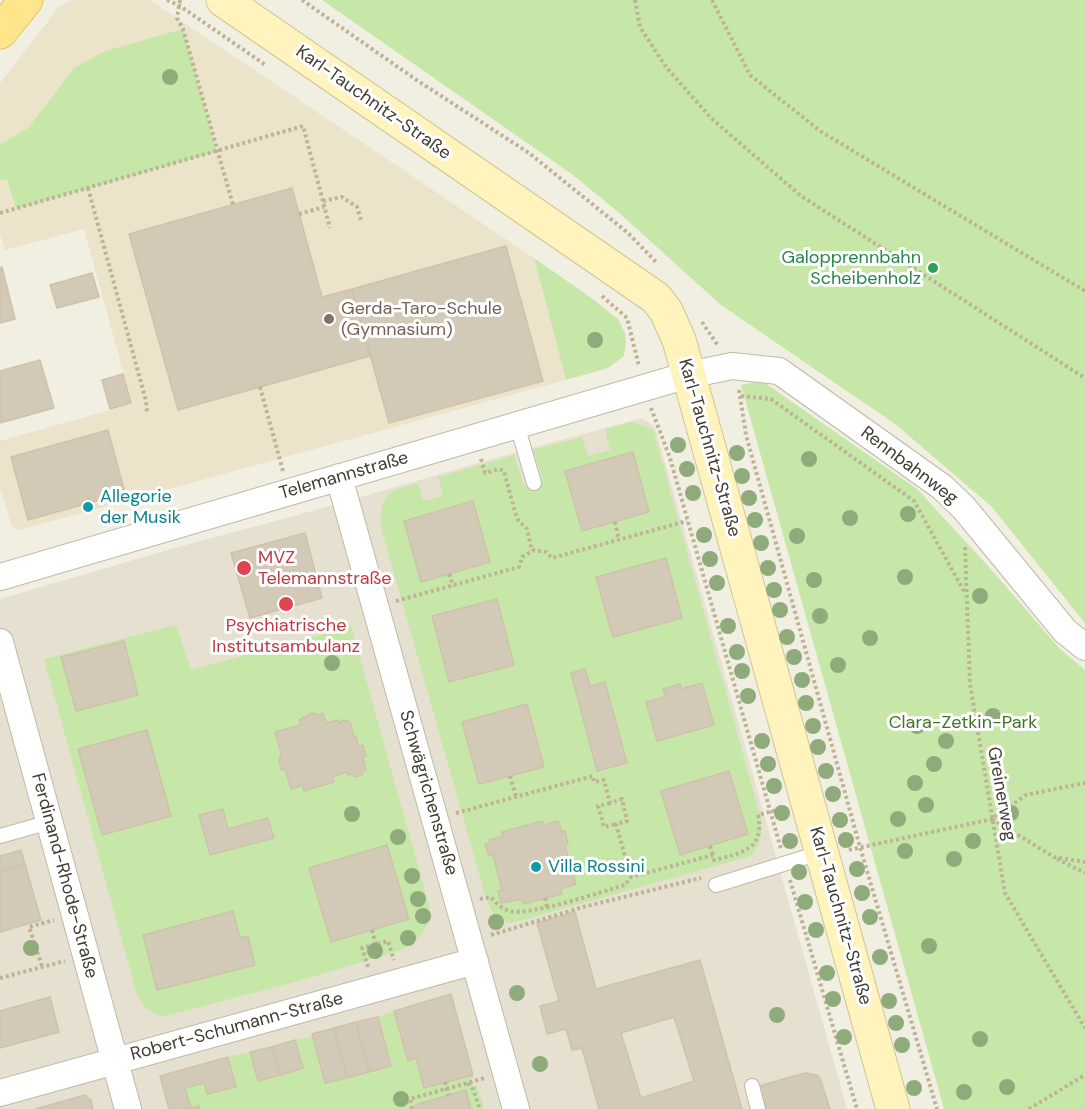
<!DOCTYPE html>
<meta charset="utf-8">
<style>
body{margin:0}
canvas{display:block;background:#f1eee2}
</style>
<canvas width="1085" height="1109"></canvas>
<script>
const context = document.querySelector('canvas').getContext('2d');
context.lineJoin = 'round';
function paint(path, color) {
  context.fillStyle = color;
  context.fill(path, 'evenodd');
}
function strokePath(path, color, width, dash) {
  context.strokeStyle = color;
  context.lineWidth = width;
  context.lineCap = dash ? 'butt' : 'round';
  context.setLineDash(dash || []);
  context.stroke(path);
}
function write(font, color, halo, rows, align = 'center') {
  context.font = font + ' "DM Sans",sans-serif';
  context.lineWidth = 6;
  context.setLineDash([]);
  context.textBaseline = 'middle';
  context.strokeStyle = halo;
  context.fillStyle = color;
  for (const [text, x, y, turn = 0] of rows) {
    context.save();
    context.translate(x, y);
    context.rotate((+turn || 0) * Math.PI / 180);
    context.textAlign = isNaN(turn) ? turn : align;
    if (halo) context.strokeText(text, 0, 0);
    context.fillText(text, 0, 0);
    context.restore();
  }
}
paint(new Path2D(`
 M642,418L655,427L847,1109H0V599L178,547L298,515L513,453Z`), '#e5e0d0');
paint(new Path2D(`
 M72,0H150L534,258L566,380L19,530L12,527L0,488V441L132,404L84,229L5,250L0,233V83L59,7Z`), '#ebe4cb');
paint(new Path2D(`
 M322,0H1085V623L992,507L895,424L721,305L617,211L573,175Z
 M183,29L217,152L16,209L7,179L0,180V145L29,127L74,68L105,51Z
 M534,258L590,297L618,319L625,333L626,343L624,356L608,368L566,380Z
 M762,381L917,489L989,567L1060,649L1085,670V1109H944L741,385Z
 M631,422L653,429L760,815C763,831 762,843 751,856L512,923C495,920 491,913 486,898L381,528C379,494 387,492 418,483L423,501L443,496L438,477L514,455L524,485L543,480L533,450L582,437L588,456L610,450L605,429Z
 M176,625L191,670L351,626L429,905V922L422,933L414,943L399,951L295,982L161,1017L144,1006L137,995L44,659Z
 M394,1011L408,1060L416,1058L424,1088L473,1075L474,1078L471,1079L473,1086L477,1085L484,1109H199L198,1106L191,1108L185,1088L204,1083L208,1094L236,1087L228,1057L250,1052L280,1075L303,1068L295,1040L313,1036L326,1083L390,1066L378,1017Z`), '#c7e7a9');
const building = new Path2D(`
 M292,188L322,297L352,289L370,356L178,410L129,234Z
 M506,246L543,381L389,423L352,289Z
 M2,267L15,319L0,323V268Z
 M92,273L99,297L57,308L50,285Z
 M40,360L54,408L0,423V371Z
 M123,374L131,403L110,409L102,380Z
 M108,430L125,493L28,520L11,457Z
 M633,452L649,512L582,531L565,471Z
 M473,501L490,562L421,582L404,521Z
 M305,533L322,598L250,618L231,553Z
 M666,558L682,618L613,637L596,577Z
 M497,599L514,665L449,682L432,616Z
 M124,641L138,695L76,711L61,657Z
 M585,669L590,686L605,682L627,763L597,771L571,673Z
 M702,683L714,725L657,741L646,702L665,697L663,689L680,684L681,689Z
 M527,704L544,767L479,784L462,722Z
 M312,713L319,715L323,713L326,723L338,720L339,723L344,720L350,722L354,737L356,736L359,747L363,745L366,756L363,757L366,770L363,771L362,775L355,777L351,774L348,775L347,772L332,777L334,782L304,791L302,785L291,789L286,771L281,769L279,761L281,753L275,732L301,725L299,720Z
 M147,730L171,816L102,835L78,749Z
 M729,771L748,834L680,855L661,791Z
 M223,809L228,829L268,818L274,838L210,855L199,815Z
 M542,821L544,825L558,821L562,832L565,831L568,844L565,845L569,861L574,859L578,873L573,875L576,884L561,889L562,894L523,904L521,899L501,903L498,891L502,890L493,855L489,856L485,844L490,843L489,840L503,836L502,832Z
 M387,845L409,919L331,942L309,868Z
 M21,850L25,864L0,872V856Z
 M25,864L41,920L0,932V872Z
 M233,911L240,938L248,936L255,965L157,990L143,935Z
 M575,912L596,989L700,960L742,1109H599L582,1048L572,1050L566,1029L547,1034L540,1006L559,1001L537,923ZM674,1017L694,1081L641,1098L621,1033Z
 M451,994L473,1075L424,1088L416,1058L408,1061L394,1011Z
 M50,997L59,1032L0,1048V1011Z
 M378,1017L391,1066L369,1072L356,1022Z
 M356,1022L369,1072L347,1078L334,1028Z
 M334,1028L347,1078L325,1083L312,1034Z
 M295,1040L303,1068L280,1075L272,1047Z
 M272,1047L280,1075L258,1081L250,1052Z
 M228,1057L236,1087L207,1094L204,1083L185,1088L191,1108L199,1106V1109H169L160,1076Z
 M805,1073L817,1075L820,1078L830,1109H766L759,1086Z
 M466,1090L471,1109H416L415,1105Z
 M85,1095L91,1100L93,1109H36Z`);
paint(building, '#d2cab7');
strokePath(building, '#cec2aa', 1.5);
const service = new Path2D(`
 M517,425L534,483
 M0,836L50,822
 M716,885L822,852
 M752,1086L758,1109`);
const minor = new Path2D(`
 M339,477L516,1109
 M0,577L688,375L732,366L779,371L942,487L964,508L1065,631L1085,647
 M0,642L128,1109
 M0,1093L475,961`);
const secondary = new Path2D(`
 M223,0L656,298L666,311L679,340L893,1109`);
const primary = new Path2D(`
 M0,32L26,0`);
strokePath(service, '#bfb9a8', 16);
strokePath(minor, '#bfb9a8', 28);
strokePath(secondary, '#d2c590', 35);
strokePath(primary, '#e4c45d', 35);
strokePath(new Path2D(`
 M167,0L180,6L267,66
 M180,0L177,18L183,29L233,205
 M302,0L415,79L529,153L628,233L658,264
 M635,0L640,27L666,67L711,118L801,196L1085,378
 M712,0L750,75L820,131L1085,291
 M88,188L146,401L147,412
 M323,201L342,197L357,207L361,220
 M0,213L303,126L330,228
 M299,214L324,207
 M602,296L627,318L639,366
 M702,322L718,346
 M260,387L283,471
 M739,390L746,435L860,847L937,1109
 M741,396L771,399L914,501L965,593
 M651,408L670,458L781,849
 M481,459L485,473L499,469L504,471L515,512L518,520L527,529L532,551
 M615,522L619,540
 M965,547L970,684L1005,893L1085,1028
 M449,574L453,586
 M396,601L519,567L522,557L534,550L546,552L552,558L687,521
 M510,776L516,796
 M610,803L598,806L604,827L616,824
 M456,813L593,776L594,782L604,780L610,803L622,799L627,821L616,824L631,877L713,855L714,860C741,853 765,850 758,815L784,808
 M992,819L1054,857L1085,862
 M710,846L713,855
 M849,850L992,819L1026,795L1085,783
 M1057,859L1085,873
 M790,880L857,1109
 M545,898L547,907
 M480,899L491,897C496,903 502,909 510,911C530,916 601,892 625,885L631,877
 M372,930L376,945
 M491,935L583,907L701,878
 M42,966L29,927L54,920
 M368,967L362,948L388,941L394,960
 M0,978L65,961
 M445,1082L448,1095
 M468,1083L473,1089L480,1109
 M412,1109L410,1099L485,1078
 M1029,1109L1085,1075`), '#beb396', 4, [3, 3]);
strokePath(service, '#fff', 14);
strokePath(minor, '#fff', 26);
strokePath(secondary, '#fff3be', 33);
strokePath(primary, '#ffe68d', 33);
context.fillStyle = '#8fab7b';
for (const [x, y] of [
 [170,77],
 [595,340],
 [678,445],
 [737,453],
 [809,459],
 [687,469],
 [742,476],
 [693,493],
 [749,498],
 [908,514],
 [850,518],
 [755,520],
 [704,535],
 [797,536],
 [761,543],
 [710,559],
 [768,568],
 [905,577],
 [814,580],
 [717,583],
 [774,590],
 [980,596],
 [780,610],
 [820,616],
 [728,626],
 [787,637],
 [870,638],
 [737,652],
 [794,657],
 [332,663],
 [838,665],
 [742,671],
 [802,680],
 [748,696],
 [806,703],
 [993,716],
 [813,726],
 [917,726],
 [762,741],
 [946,741],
 [818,747],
 [768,764],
 [934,764],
 [826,771],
 [915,783],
 [774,786],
 [833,794],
 [926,805],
 [782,813],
 [1011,813],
 [352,814],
 [898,819],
 [840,820],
 [398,837],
 [846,840],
 [790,841],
 [973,841],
 [905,851],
 [954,859],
 [857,869],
 [799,872],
 [412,876],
 [862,893],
 [418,899],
 [805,902],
 [423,916],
 [870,917],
 [496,922],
 [816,930],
 [408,938],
 [929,946],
 [31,948],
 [375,951],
 [880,957],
 [827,973],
 [517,993],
 [833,999],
 [889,1001],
 [777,1015],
 [896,1023],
 [844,1037],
 [980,1039],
 [902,1045],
 [540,1064],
 [1007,1087],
 [914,1088],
 [964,1092],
 [401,1099]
]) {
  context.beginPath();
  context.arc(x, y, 8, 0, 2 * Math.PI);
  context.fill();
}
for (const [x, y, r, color] of [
 [933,268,6,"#2e9e5b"],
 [329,319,6,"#8d6e63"],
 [88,507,6,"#0f9aa8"],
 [244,568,8,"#e0444e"],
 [286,604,8,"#e0444e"],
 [536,867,6,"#0f9aa8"]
]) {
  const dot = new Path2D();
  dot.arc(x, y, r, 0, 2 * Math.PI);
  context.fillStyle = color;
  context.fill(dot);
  strokePath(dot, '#fff', 2);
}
write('18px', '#423d32', '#fff', [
 ["Karl-Tauchnitz-Straße",373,103,35],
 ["Karl-Tauchnitz-Straße",709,448,74],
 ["Rennbahnweg",909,466,37],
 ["Telemannstraße",344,476,-16],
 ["Schwägrichenstraße",428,793,74],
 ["Greinerweg",1001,794,80],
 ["Ferdinand-Rhode-Straße",64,876,75],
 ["Karl-Tauchnitz-Straße",840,916,74],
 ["Robert-Schumann-Straße",237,1027,-15]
]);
write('18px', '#27864d', '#fff', [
 ["Galopprennbahn",921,258],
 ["Scheibenholz",921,279]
], 'right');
write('18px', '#785e54', '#fff', [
 ["Gerda-Taro-Schule",341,309],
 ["(Gymnasium)",341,330]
], 'left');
write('18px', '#0d838f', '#fff', [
 ["Allegorie",100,497],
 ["der Musik",100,518],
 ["Villa Rossini",548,867]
], 'left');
write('18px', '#be3a42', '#fff', [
 ["MVZ",258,558],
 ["Telemannstraße",258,579],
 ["Psychiatrische",286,626,"center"],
 ["Institutsambulanz",286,647,"center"]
], 'left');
write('18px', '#3f7426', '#fff', [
 ["Clara-Zetkin-Park",963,723]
]);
</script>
